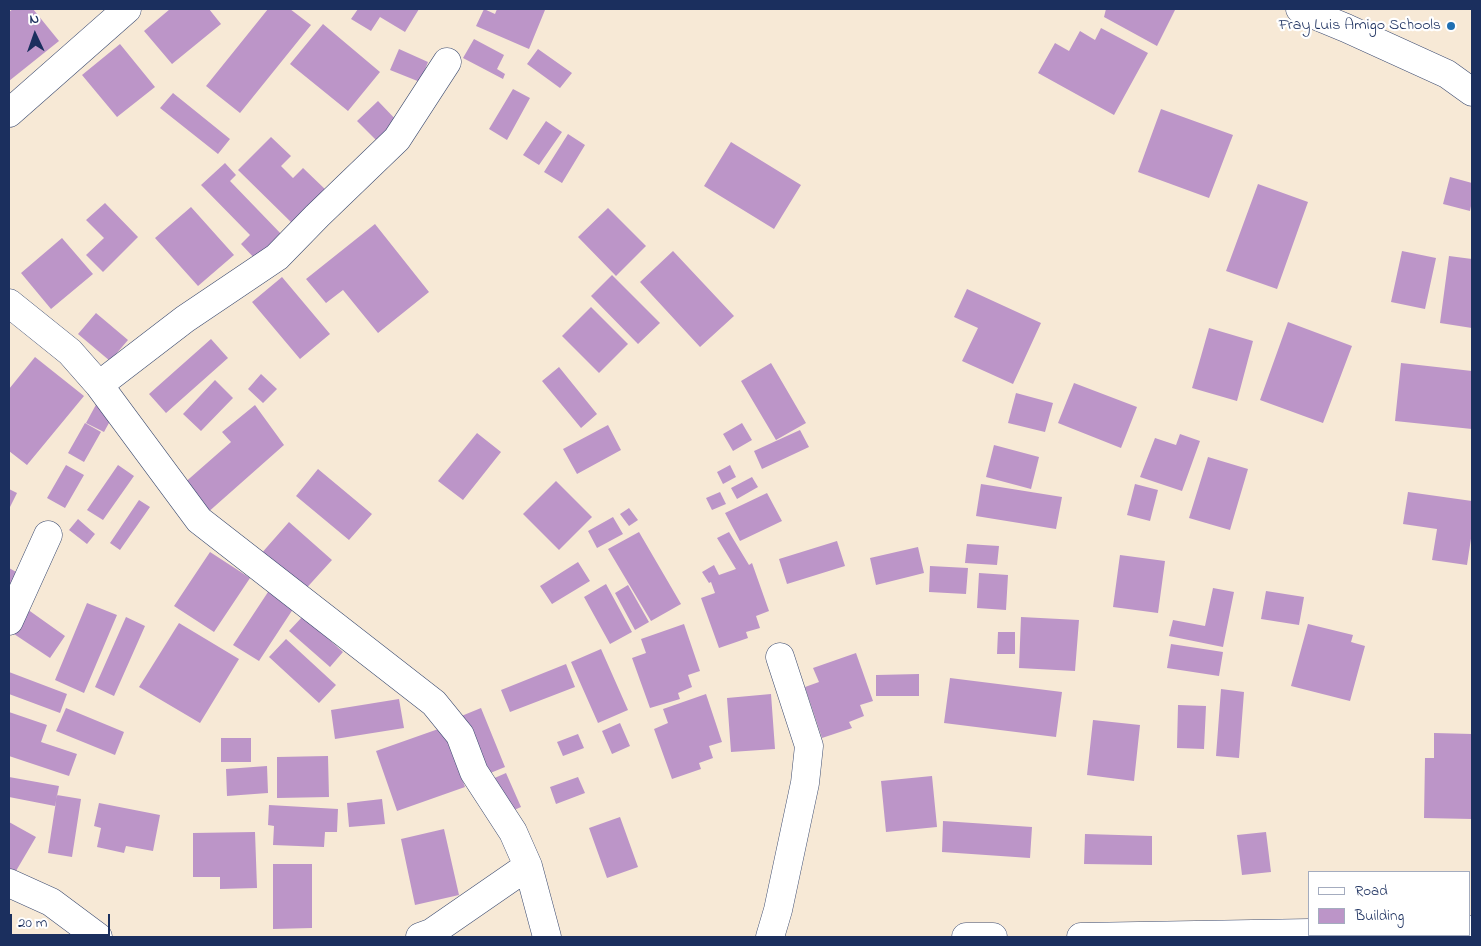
<!DOCTYPE html>
<style>
body{margin:0}
#map{position:relative;width:1481px;height:946px;overflow:hidden;background:#f7e9d6;font-family:"Indie Flower",sans-serif}
canvas{display:block}
.frame{position:absolute;inset:0;border:10px solid #1b2f5e;pointer-events:none}
.legend{position:absolute;left:1308px;top:871px;width:162px;height:65px;box-sizing:border-box;background:#fff;border:1px solid #a4acbf;margin:0;padding:6px 9px;list-style:none;font-size:15px;color:#1b2f5e}
.legend li{display:flex;align-items:center;gap:10px;height:25px}
.legend b{width:25px;border:1px solid #a4acbf}
.north{position:absolute;left:10px;top:10px;width:50px;height:50px;-webkit-text-stroke:4px #fff;paint-order:stroke;rotate:357deg;font-size:14px;font-weight:700;line-height:20px;text-align:center;color:#1b2f5e}
.north::after{content:'';display:block;margin:auto;width:18px;height:22px;background:#1b2f5e;clip-path:polygon(50% 0,100% 100%,50% 72%,0 100%)}
.scale{position:absolute;left:10px;top:914px;width:100px;height:22px;box-sizing:border-box;border:2px solid #1b2f5e;border-top:0;padding-left:6px;font-size:15px;line-height:18px;white-space:nowrap;color:#1b2f5e;-webkit-text-stroke:4px #fff;paint-order:stroke}
</style>
<div id="map">
<canvas width="1481" height="946"></canvas>
<div class="frame"></div>
<ul class="legend">
<li><b style="height:6px;background:#fff"></b>Road</li>
<li><b style="height:14px;background:#bc95c8"></b>Building</li>
</ul>
<div class="north">N</div>
<div class="scale">20 m</div>
</div>
<script>
const context = document.querySelector('canvas').getContext('2d');
context.lineJoin = 'round';
function paint(path, color) {
  context.fillStyle = color;
  context.fill(path, 'evenodd');
}
function strokePath(path, color, width, dash) {
  context.strokeStyle = color;
  context.lineWidth = width;
  context.lineCap = dash ? 'butt' : 'round';
  context.setLineDash(dash || []);
  context.stroke(path);
}
function write(font, color, halo, rows, align = 'center') {
  context.font = font + ' "Indie Flower",sans-serif';
  context.lineWidth = 4.5;
  context.setLineDash([]);
  context.textBaseline = 'middle';
  context.strokeStyle = halo;
  context.fillStyle = color;
  for (const [text, x, y, turn = 0] of rows) {
    context.save();
    context.translate(x, y);
    context.rotate((+turn || 0) * Math.PI / 180);
    context.textAlign = isNaN(turn) ? turn : align;
    if (halo) context.strokeText(text, 0, 0);
    context.fillText(text, 0, 0);
    context.restore();
  }
}
paint(new Path2D(`
 M13,9H33L59,41L9,81V12Z
 M170,9H209L221,24L172,64L144,31Z
 M268,9H290L311,25L240,113L206,86Z
 M358,9H419L405,32L380,17L371,31L351,19Z
 M484,9L495,14L497,9H541L545,10L529,49L476,26Z
 M1106,9H1172L1175,10L1157,46L1104,17Z
 M323,24L380,72L348,111L290,64Z
 M1101,28L1148,53L1114,115L1038,73L1055,43L1069,51L1080,31L1095,40Z
 M474,39L504,55L497,69L505,74L503,79L463,58Z
 M120,44L155,87L117,117L82,75Z
 M399,49L428,62L420,82L390,70Z
 M538,49L572,73L560,88L527,64Z
 M513,89L530,98L507,140L489,129Z
 M173,93L230,139L218,154L160,108Z
 M378,101L400,124L380,144L357,121Z
 M1161,109L1233,135L1209,198L1138,172Z
 M546,121L562,132L539,165L523,155Z
 M568,134L585,145L562,183L544,172Z
 M271,137L291,156L281,166L293,178L303,168L328,192L295,226L238,170Z
 M731,142L801,185L774,229L704,186Z
 M225,163L236,175L230,181L284,237L258,262L241,244L250,235L201,185Z
 M1450,177L1472,183V201L1470,211L1443,204Z
 M1258,184L1308,202L1277,289L1226,271Z
 M105,203L138,237L103,272L86,255L104,238L86,220Z
 M191,207L234,255L198,286L155,238Z
 M608,208L646,246L616,276L578,237Z
 M375,224L429,292L378,333L343,290L326,303L306,279Z
 M62,238L93,274L51,309L21,273Z
 M673,251L734,316L700,347L640,282Z
 M1402,251L1436,258L1425,309L1391,302Z
 M1449,256L1472,259V328L1440,323Z
 M612,275L660,323L638,344L591,296Z
 M282,277L330,334L300,359L252,302Z
 M967,289L1041,323L1013,384L962,361L978,328L954,317Z
 M591,307L628,344L599,373L562,336Z
 M96,313L128,340L110,361L78,334Z
 M1288,322L1352,346L1323,423L1260,400Z
 M1209,328L1253,341L1237,401L1192,388Z
 M211,339L228,358L166,413L149,394Z
 M35,357L84,396L27,465L9,451V389Z
 M771,363L806,423L776,440L741,381Z
 M1401,363L1472,371V429L1395,421Z
 M559,367L597,414L581,428L542,381Z
 M261,374L277,389L263,403L248,389Z
 M215,380L233,398L201,431L183,414Z
 M1074,383L1137,407L1121,448L1058,423Z
 M1016,393L1053,403L1045,432L1008,423Z
 M98,401L116,410L104,432L86,423Z
 M255,405L284,445L206,514L182,485L231,442L222,432Z
 M85,423L101,432L84,462L68,453Z
 M742,423L752,440L733,451L723,434Z
 M608,425L621,450L577,474L563,449Z
 M800,430L809,447L762,469L754,451Z
 M477,433L501,452L463,500L438,481Z
 M1180,434L1200,441L1182,491L1140,477L1155,438L1176,445Z
 M994,445L1039,457L1031,489L986,477Z
 M1208,457L1248,469L1230,530L1189,518Z
 M66,465L84,475L65,508L47,498Z
 M118,465L134,476L103,520L87,510Z
 M730,465L736,477L723,484L717,472Z
 M318,469L372,514L349,540L296,496Z
 M752,477L758,487L737,499L731,488Z
 M556,481L592,517L559,550L523,514Z
 M981,484L1062,497L1056,529L976,516Z
 M1135,484L1158,490L1150,521L1127,515Z
 M9,489L17,493L9,509Z
 M720,492L726,504L712,510L706,498Z
 M1408,492L1472,501V532L1467,565L1432,560L1437,529L1403,524Z
 M767,493L782,521L740,541L725,513Z
 M139,500L150,507L120,550L110,543Z
 M629,508L638,520L629,526L620,514Z
 M613,517L623,534L597,548L588,531Z
 M78,519L95,534L87,544L69,530Z
 M289,522L332,560L302,593L260,555Z
 M639,532L681,604L651,621L608,549Z
 M729,532L749,565L752,563L769,611L756,616L760,628L746,632L748,638L719,648L701,598L715,593L711,582L709,583L702,572L714,565L719,575L736,569L717,538Z
 M837,541L845,566L787,584L779,559Z
 M967,544L999,546L997,565L965,563Z
 M918,547L924,573L876,585L870,558Z
 M210,552L250,578L214,632L174,606Z
 M1120,555L1165,561L1158,613L1113,607Z
 M578,562L590,581L552,604L540,586Z
 M930,566L968,568L966,594L929,592Z
 M9,568L18,573L9,589Z
 M979,573L1008,575L1006,610L977,608Z
 M606,584L632,632L610,644L584,597Z
 M628,585L649,622L635,630L615,593Z
 M272,586L297,603L259,661L233,645Z
 M1213,588L1234,592L1223,647L1169,636L1173,620L1205,626Z
 M1266,591L1304,597L1299,625L1261,619Z
 M87,603L117,615L84,693L55,680Z
 M27,609L65,636L50,658L11,632Z
 M303,616L343,652L330,667L289,631Z
 M126,617L145,626L114,696L95,687Z
 M1021,617L1079,620L1075,671L1019,668Z
 M179,623L239,659L200,723L139,687Z
 M684,624L700,671L688,675L692,687L678,693L680,699L650,708L632,658L646,653L641,639Z
 M1308,624L1353,635L1351,642L1365,646L1350,701L1291,686Z
 M998,632H1015V654H997Z
 M286,639L336,685L319,703L269,657Z
 M1171,644L1223,652L1219,676L1167,668Z
 M601,649L628,710L598,723L571,662Z
 M856,653L873,701L860,705L864,716L849,722L852,728L822,738L805,687L819,682L813,668Z
 M566,664L575,687L510,712L501,690Z
 M9,672L67,694L60,713L9,694Z
 M919,674V696H876V675Z
 M950,678L1062,692L1056,737L944,723Z
 M1221,689L1244,692L1239,758L1216,756Z
 M706,694L722,742L709,746L713,758L699,763L701,769L672,779L654,729L668,723L663,709Z
 M771,694L775,749L731,752L727,698Z
 M399,699L404,728L335,739L331,710Z
 M1178,705L1206,706L1204,749L1177,748Z
 M66,708L124,732L115,755L56,731Z
 M481,708L505,767L483,776L459,717Z
 M9,712L47,725L41,742L77,754L69,776L9,756Z
 M1093,720L1140,725L1134,781L1087,775Z
 M620,723L630,746L612,754L602,731Z
 M444,727L465,787L397,811L376,751Z
 M1434,733L1472,734V819L1424,818L1425,758H1434Z
 M578,734L584,748L563,756L557,742Z
 M221,738H251V762H221Z
 M328,756L329,797L277,798V757Z
 M267,766L268,793L227,796L226,769Z
 M506,773L521,807L505,814L490,780Z
 M932,776L937,827L886,832L881,781Z
 M9,777L59,786L55,806L9,797Z
 M578,777L585,793L556,804L550,787Z
 M57,795L81,799L72,857L48,853Z
 M382,799L385,824L349,827L347,803Z
 M99,803L160,815L153,851L126,846L124,853L97,847L101,828L94,826Z
 M269,805L338,809L337,832H325L324,847L273,845L274,826L268,825Z
 M620,817L638,867L607,878L589,828Z
 M943,821L1032,827L1030,858L942,852Z
 M9,822L36,837L13,876L9,874Z
 M444,829L459,895L415,905L401,839Z
 M255,832L257,888L220,889V877H193V833Z
 M1266,832L1271,872L1242,875L1237,835Z
 M1085,834L1152,836V865L1084,864Z
 M273,864H312V928L273,929Z`), '#bc95c8');
const minor = new Path2D(`
 M1300,9L1346,28L1447,74L1472,92
 M9,113L127,9
 M9,303L70,352L99,385L199,520L434,703L460,735L474,772L513,832L528,866L547,937
 M99,385L185,319L277,257L317,216L397,139L447,62
 M9,621L48,535
 M9,883L51,902L98,937
 M1470,930H1472
 M420,937L431,933L528,866
 M770,937L778,910L805,783L809,746L780,657
 M966,937H993
 M1081,937L1310,933`);
strokePath(minor, '#3c4b70', 29);
strokePath(minor, '#fff', 28);
for (const [x, y, r, color] of [
 [1451,26,5,"#1f6fb2"]
]) {
  const dot = new Path2D();
  dot.arc(x, y, r, 0, 2 * Math.PI);
  context.fillStyle = color;
  context.fill(dot);
  strokePath(dot, '#fff', 2);
}
write('16px', '#1b2f5e', '#fff', [
 ["Fray Luis Amigo Schools",1441,26]
], 'right');
</script>
